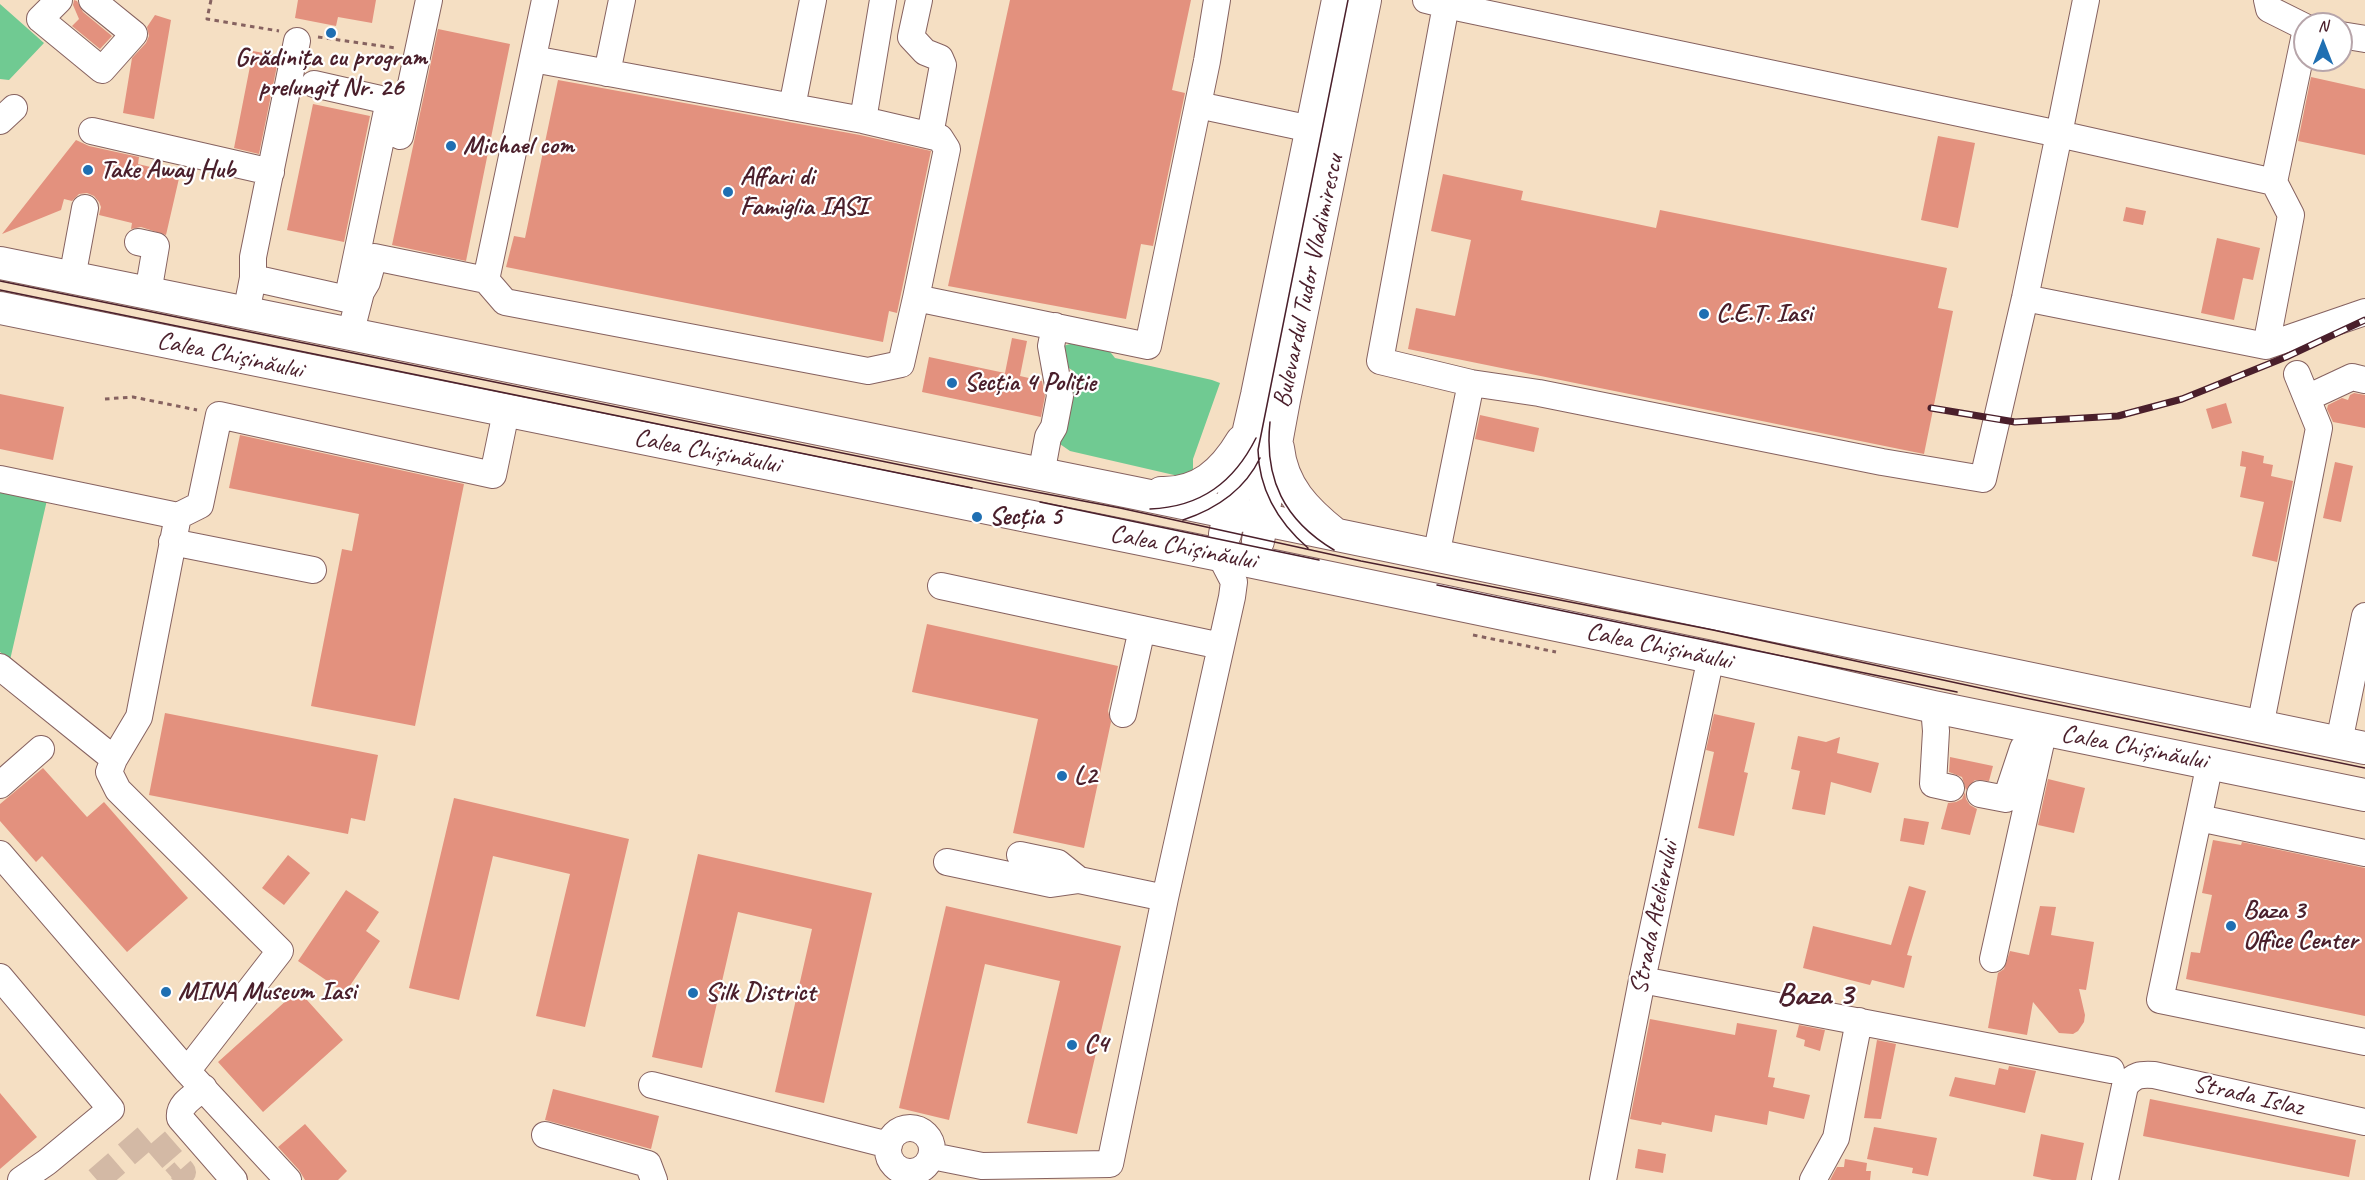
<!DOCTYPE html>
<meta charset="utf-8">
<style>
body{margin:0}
#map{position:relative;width:2365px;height:1180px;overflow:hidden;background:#f5dfc3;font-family:Caveat,sans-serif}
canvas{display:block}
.north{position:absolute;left:2293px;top:12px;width:60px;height:60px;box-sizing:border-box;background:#fff;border:2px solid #b7a5aa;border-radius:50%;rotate:0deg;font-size:16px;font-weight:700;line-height:24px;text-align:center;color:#4a1f2b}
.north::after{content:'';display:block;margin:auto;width:21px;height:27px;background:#1f6fb2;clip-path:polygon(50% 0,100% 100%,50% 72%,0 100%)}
</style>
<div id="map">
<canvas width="2365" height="1180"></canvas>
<div class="north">N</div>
</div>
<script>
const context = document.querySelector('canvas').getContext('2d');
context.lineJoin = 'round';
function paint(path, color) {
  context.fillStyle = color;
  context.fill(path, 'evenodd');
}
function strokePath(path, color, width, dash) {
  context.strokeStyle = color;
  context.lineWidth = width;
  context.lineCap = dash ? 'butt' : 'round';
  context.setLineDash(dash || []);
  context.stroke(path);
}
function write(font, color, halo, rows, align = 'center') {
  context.font = font + ' Caveat,sans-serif';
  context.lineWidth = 4.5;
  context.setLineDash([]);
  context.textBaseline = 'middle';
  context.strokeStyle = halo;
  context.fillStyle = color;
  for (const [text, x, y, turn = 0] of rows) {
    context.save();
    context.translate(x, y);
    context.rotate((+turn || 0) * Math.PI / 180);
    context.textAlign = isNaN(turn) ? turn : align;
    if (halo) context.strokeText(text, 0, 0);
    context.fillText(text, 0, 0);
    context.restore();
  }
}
paint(new Path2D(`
 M0,4L44,43L9,80L0,79Z
 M1081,341L1107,348L1115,358L1212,380L1220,383L1193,459V472L1187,478L1070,451L1057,442L1061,435L1072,370L1062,364L1063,346Z
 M0,490L47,500L10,660L0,652Z`), '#70ca92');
paint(new Path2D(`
 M74,0L77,1L83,12L112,36L100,49L72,26L79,19L73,5Z
 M298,0H376L372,23L338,17L336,26L295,18Z
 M1010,0H1191L1172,90L1185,93L1153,246L1141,244L1126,319L948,286Z
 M155,15L171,20L154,119L123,113L132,58L146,43L149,36L147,27Z
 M438,29L510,44L466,261L392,245Z
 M253,51L279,56L259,154L234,148Z
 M2311,77L2365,89V155L2298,141Z
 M558,80L860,135L931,151L897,313L889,311L883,342L506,267L514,236L525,238Z
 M313,104L370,116L344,242L287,230Z
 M1938,136L1975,143L1958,228L1921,220Z
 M76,140L89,146L139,157L138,164L180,174L166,235L141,227L131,229L132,223L99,215L101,207L99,202L94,196L87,193L79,194L72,201L64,199L61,210L2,234Z
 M1443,174L1523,191L1521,200L1656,228L1660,210L1947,268L1938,308L1953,311L1924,454L1408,349L1416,308L1455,316L1471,240L1431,231Z
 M2126,207L2146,211L2143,225L2123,221Z
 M2217,238L2260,248L2253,280L2243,278L2234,320L2201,313Z
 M1012,338L1027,341L1020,376L1042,381L1045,396L1041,417L922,392L929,357L1005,373Z
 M2354,393L2365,395V428L2333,422L2327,409L2328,405L2342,398L2348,400L2350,395Z
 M0,394L64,407L53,460L0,449Z
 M2226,403L2232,423L2212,429L2206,409Z
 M1480,415L1539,428L1534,452L1475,439Z
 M240,435L464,484L415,726L311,706L342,549L352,551L359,514L229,488Z
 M2242,451L2264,456L2263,463L2273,465L2271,476L2293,481L2277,562L2252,556L2264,502L2240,497L2246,467L2240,466Z
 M2335,462L2353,466L2341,522L2323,518Z
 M927,624L1118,666L1108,711L1111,722L1084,848L1013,833L1038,719L912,692Z
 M165,713L378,755L365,821L351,818L348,834L149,795Z
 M1714,714L1755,723L1744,772L1748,773L1734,836L1698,828L1714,752L1706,750Z
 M1798,736L1826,742L1840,737L1837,753L1879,763L1871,793L1831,782L1825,815L1792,809L1800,771L1791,769Z
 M1950,757L1993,766L1989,781L1975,780L1966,790L1962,777L1949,772Z
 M43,768L87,817L104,802L188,898L127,952L42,856L36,862L0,821V804Z
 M2048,779L2085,788L2074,833L2038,825Z
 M1965,792L1966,799L1970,805L1977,809L1970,835L1941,829L1948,803L1956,802L1962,799Z
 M454,798L629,839L585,1027L536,1016L570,874L493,856L459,1000L409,988Z
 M1904,818L1929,822L1924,845L1900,841Z
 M2213,840L2241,845L2242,842L2365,868V1016L2186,979L2191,952L2200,953L2212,895L2202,893Z
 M698,854L872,893L824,1103L775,1092L812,929L738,912L702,1068L652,1057Z
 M288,855L310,873L284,905L262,888Z
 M1909,886L1926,891L1907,955L1912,956L1904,988L1872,980L1870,985L1803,968L1813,926L1891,945Z
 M346,890L379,912L366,931L380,941L345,993L298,961Z
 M946,906L1121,946L1077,1134L1027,1123L1060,981L985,964L949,1120L899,1108Z
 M2040,906L2056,907L2051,935L2094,942L2086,990L2079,989L2085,1015L2084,1022L2078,1031L2073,1034L2059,1033L2033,1002L2027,1035L1988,1028L1998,973L2004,969L2010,951L2029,955Z
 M298,990L343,1040L263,1112L218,1062Z
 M1650,1019L1735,1035L1737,1023L1777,1030L1768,1077L1775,1078L1773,1087L1810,1095L1804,1119L1769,1111L1767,1125L1715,1115L1712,1132L1662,1122L1661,1125L1630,1119Z
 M1799,1025L1825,1030L1820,1051L1804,1046L1805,1040L1796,1037Z
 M1877,1040L1896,1044L1881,1119L1864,1118Z
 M2009,1066L2036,1071L2025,1113L1949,1096L1955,1077L1995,1085L1999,1068L2008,1070Z
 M553,1089L659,1116L651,1149L545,1120Z
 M0,1093L37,1137L0,1169Z
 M2150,1099L2356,1140L2349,1177L2143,1136Z
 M305,1124L347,1171L338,1180H305L299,1170L278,1147Z
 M1874,1127L1937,1138L1928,1176L1912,1173L1913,1168L1867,1159Z
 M2041,1134L2084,1143L2076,1180H2052L2033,1176Z
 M1638,1149L1666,1154L1663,1173L1635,1168Z
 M1845,1159L1867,1163L1866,1171H1871L1870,1180H1830L1837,1167H1844Z`), '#e3917e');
strokePath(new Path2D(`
 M97,1180L150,1134L183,1172L174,1180`), '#d3b9a5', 26, [26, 13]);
const minor = new Path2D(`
 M59,0L40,19L102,70L134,34L92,0
 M919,0L911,37L925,52L940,58L943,65L930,135
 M1426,0L1446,5L2059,134L2025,298L1983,479L1882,462L1539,393L1471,383L1380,361L1446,5L1447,0
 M2267,0L2269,9L2305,27
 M2341,35L2365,39
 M533,59L863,120L940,138L947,149L916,298
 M607,73L622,0
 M314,84L389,101L350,287
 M1198,105L1330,133
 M792,107L813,0
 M863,120L883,0
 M0,121L14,108
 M92,131L271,172
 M400,136L429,0
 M2274,182L2305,34
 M138,242L156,246L148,293
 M72,278L85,208
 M253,278L347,299L361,292
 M486,280L545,0
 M2025,298L2266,346L2291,215L2274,182L2059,134L2086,0
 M246,313L253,278V257L297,41
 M350,335L361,292L367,282L374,257L486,280L505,302L868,371L901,364L916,298L1148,346L1207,61L1217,0
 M2266,346L2365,312
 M2307,398L2352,377L2365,380
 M1041,475L1048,437L1054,427L1060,396L1051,346L1055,326
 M0,479L178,516L200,505L219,415L493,475L506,412
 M178,516L139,717L114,759L109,772L118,790L280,951L187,1071
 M172,542L313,570
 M1436,556L1471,383
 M941,586L1221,646
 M0,667L114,759
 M1934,707L1936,731L1933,784L1951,788
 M1123,714L1142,629
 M2260,727L2319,428L2297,374
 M2339,742L2365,616
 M2210,763L2160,1000L2365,1042
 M0,785L41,749
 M1980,794L2006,799L2023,748L2044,730
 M2199,818L2365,853
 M0,854L187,1071L288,1180
 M1020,855L1058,863L1079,880L1165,898
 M947,862L1051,884L1079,880
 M1993,959L2044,729
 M0,977L111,1109L47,1162L21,1180
 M1642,980L2111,1070
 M652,1085L889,1145
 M204,1088C194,1096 178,1104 180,1118L234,1180
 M888 1150a22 22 0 1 1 44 0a22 22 0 1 1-44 0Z
 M545,1135L648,1164L654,1180
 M932,1156L982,1166L1110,1164L1165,898L1232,597L1234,582L1220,555
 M1603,1180L1642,980L1711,657
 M1813,1180L1836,1138L1859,1021
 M2105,1180L2125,1086C2134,1075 2140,1074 2154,1075L2365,1122`);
const major = new Path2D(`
 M0,263L1135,493L2365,748
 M0,308L1220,555L1711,657L1934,707L2365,795
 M1278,448C1282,487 1306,511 1335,534
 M1161,493C1199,494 1223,473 1242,441
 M1225,534L1257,395L1338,0
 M1258,541L1284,400L1365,0`);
strokePath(minor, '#866260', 28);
strokePath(major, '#866260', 34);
strokePath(new Path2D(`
 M211,0L207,19L279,31
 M318,37L396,48V46
 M105,399L133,397L197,410
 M1473,635L1556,652`), '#866260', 3, [4.5, 4.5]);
strokePath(minor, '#fff', 26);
strokePath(major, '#fff', 32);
strokePath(new Path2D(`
 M0,281L994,484L1120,508L1361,561L1713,630L2026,698L2365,768
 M0,290L972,488
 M1270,422C1264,479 1284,520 1334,550
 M1040,502L1319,560
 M1150,509C1201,507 1234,482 1256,438
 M1183,520C1216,509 1244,491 1260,458
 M1308,548C1278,522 1259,490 1258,450L1348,0
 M1437,585L1957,692`), '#4a1f2b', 1.5);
const rail = new Path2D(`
 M1931,408L2015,422L2118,416L2182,399L2286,357L2365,320`);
strokePath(rail, '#4a1f2b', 7);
strokePath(rail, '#fff', 4.5, [14]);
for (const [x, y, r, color] of [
 [331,33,6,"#1f6fb2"],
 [451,146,6,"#1f6fb2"],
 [88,170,6,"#1f6fb2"],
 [728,192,6,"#1f6fb2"],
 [1704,314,6,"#1f6fb2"],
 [952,383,6,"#1f6fb2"],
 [977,517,6,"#1f6fb2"],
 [1062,776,6,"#1f6fb2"],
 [2231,926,6,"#1f6fb2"],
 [166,992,6,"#1f6fb2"],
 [693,993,6,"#1f6fb2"],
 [1072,1045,6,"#1f6fb2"]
]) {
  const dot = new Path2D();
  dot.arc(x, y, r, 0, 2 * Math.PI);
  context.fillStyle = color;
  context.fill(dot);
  strokePath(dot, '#fff', 2);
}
write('bold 26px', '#4a1f2b', '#fff', [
 ["Grădinița cu program",331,58,"center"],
 ["prelungit Nr. 26",331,88,"center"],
 ["Michael com",463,146],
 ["Take Away Hub",100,170],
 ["Affari di",740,177],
 ["Famiglia IASI",740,207],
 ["C.E.T. Iasi",1716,314],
 ["Secția 4 Poliție",964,383],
 ["Secția 5",989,517],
 ["L2",1074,776],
 ["Baza 3",2243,911],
 ["Office Center",2243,941],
 ["MINA Museum Iasi",178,992],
 ["Silk District",705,993],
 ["C4",1084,1045]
], 'left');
write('26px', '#4a1f2b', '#fff', [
 ["Bulevardul Tudor Vladimirescu",1309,281,-78],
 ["Calea Chișinăului",230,356,12],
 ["Calea Chișinăului",707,452,11],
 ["Calea Chișinăului",1183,548,11],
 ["Calea Chișinăului",1659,647,12],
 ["Calea Chișinăului",2134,748,11],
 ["Strada Atelierului",1655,918,-78],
 ["Strada Islaz",2248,1096,13]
]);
write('bold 32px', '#4a1f2b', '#fff', [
 ["Baza 3",1815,996]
]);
</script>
